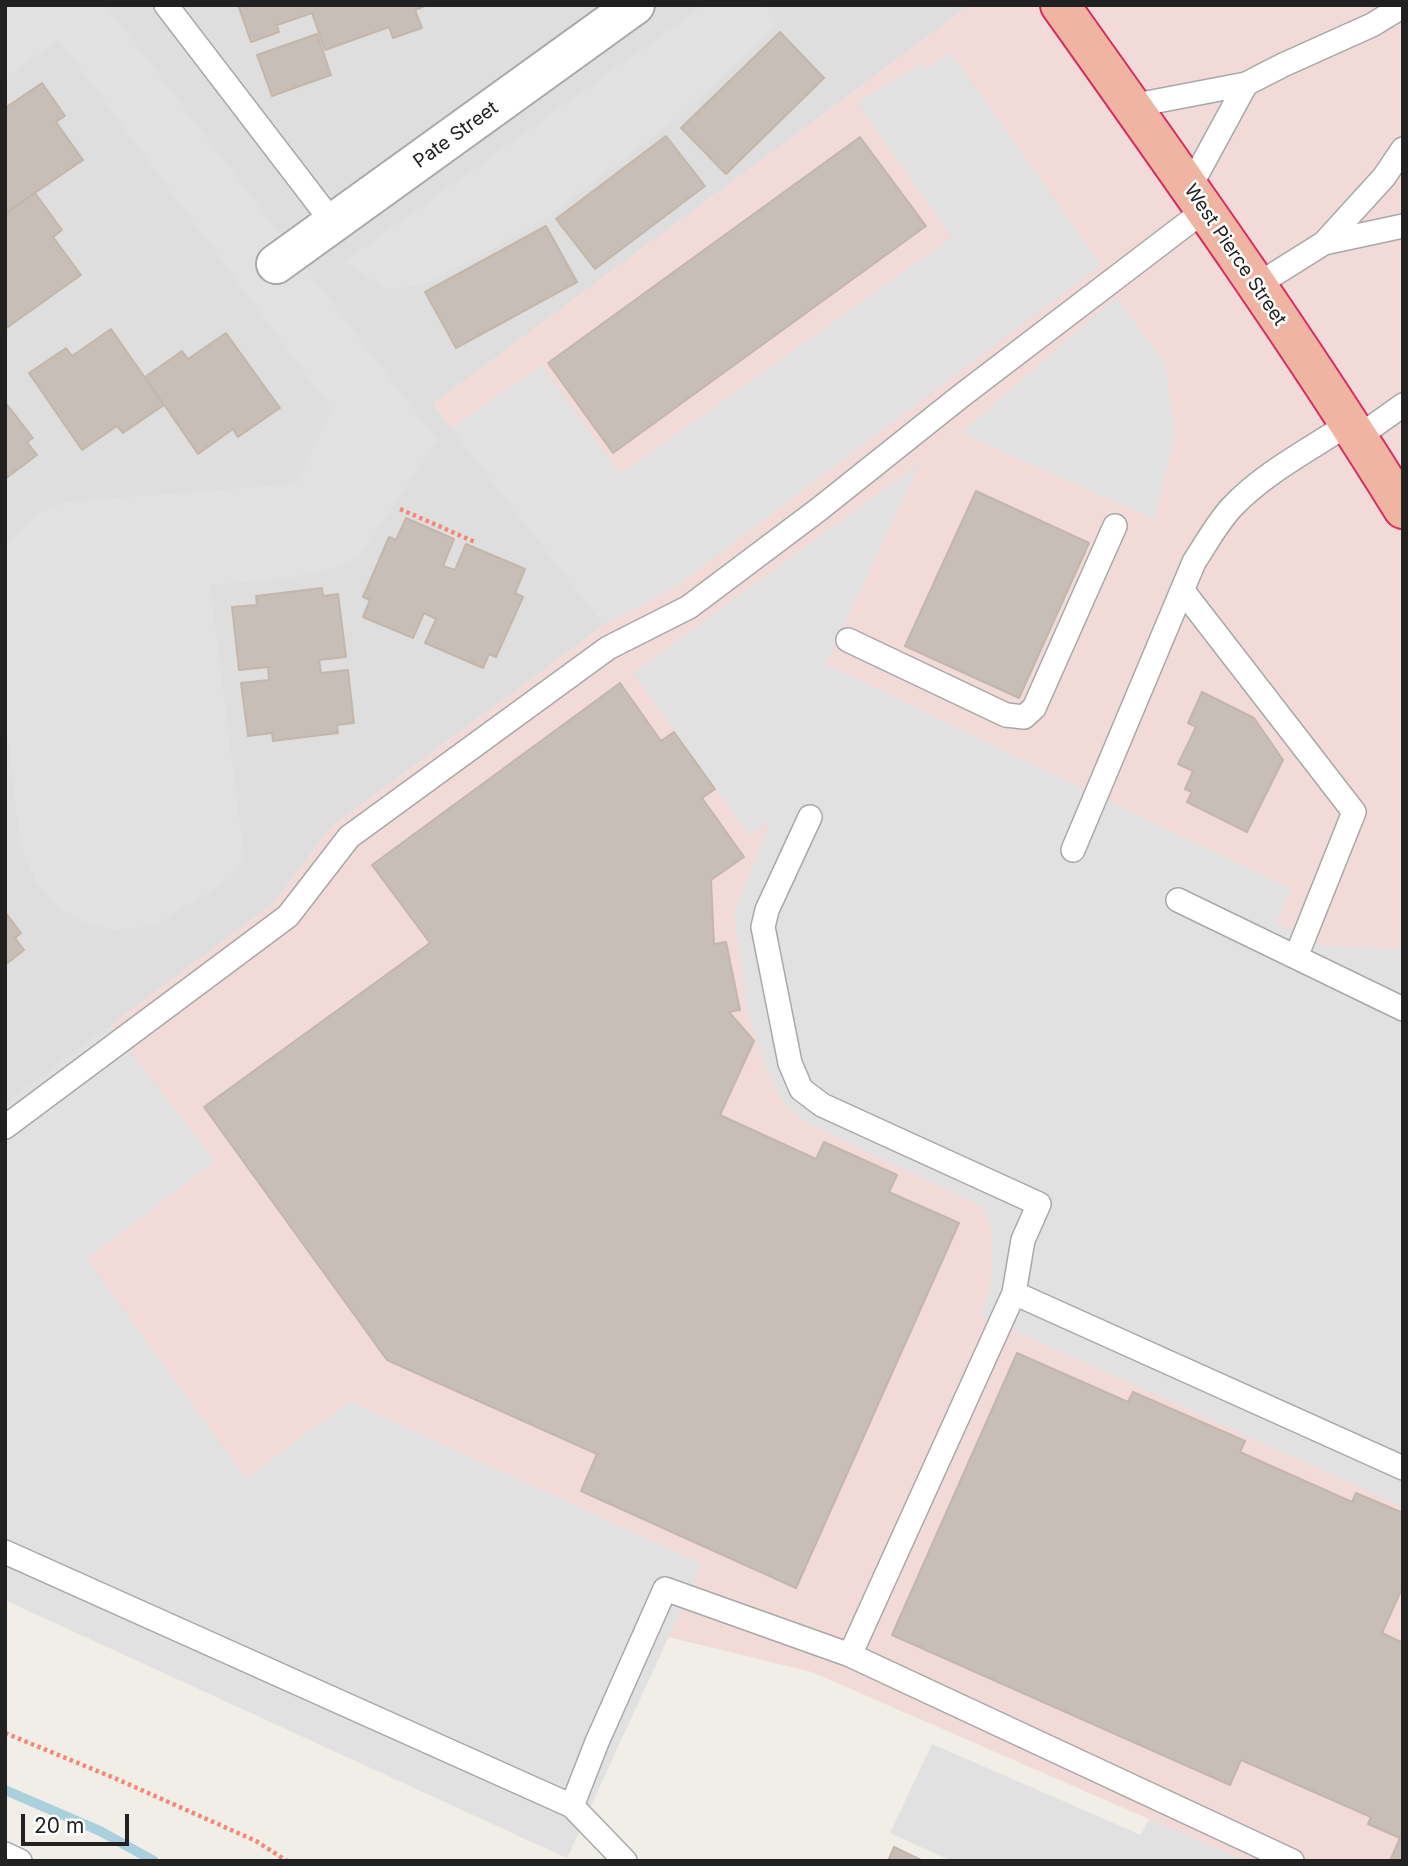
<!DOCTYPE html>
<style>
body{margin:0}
#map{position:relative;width:1408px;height:1866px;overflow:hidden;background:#f1eee8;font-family:Inter,sans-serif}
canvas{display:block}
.frame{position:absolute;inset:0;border:7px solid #212121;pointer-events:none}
.scale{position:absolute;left:21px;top:1814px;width:108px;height:32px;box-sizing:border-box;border:4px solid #212121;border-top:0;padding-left:9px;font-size:21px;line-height:24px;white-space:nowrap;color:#212121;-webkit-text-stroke:5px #fff;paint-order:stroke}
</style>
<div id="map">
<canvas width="1408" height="1866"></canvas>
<div class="frame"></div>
<div class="scale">20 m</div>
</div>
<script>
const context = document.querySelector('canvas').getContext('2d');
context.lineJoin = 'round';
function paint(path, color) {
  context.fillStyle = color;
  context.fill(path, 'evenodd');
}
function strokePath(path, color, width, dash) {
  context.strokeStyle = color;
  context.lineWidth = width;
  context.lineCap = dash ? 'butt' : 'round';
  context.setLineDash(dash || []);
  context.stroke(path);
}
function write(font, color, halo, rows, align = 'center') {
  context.font = font + ' Inter,sans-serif';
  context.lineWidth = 5;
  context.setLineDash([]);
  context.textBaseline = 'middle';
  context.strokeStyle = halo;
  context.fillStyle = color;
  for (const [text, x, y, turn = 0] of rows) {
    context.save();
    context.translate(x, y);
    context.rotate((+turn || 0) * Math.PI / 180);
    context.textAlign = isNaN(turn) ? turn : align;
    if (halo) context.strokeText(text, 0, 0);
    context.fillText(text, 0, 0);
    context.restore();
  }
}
paint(new Path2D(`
 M5,5H970L433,404L604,625L330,828L274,903L5,1105Z`), '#dfdede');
paint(new Path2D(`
 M970,5H1403V1861H1245L812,1672L668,1637L567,1858L5,1600V1105L274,903L330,828L604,625L433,404Z`), '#f1dad8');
paint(new Path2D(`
 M5,5H106L437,440L361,555L337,567L290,578L210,585L244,857L238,870L228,880L155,926L114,930L84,922L58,907L36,882L20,845L5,711V548L23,525L43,511L66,502L296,484L332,410L59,40L5,78Z
 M704,5H764L778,25L678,118L543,221L428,283L389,290L343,262Z
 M950,51L1101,265L675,587L604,625L451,428L542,365L620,474L952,237L857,103L921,62L927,69Z
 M1116,297L1165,363L1175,435L1155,520L961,433Z
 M920,463L826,664L1291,889L1276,923L1325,946L1403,949V1507L980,1315L990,1293L993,1249L990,1225L983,1207L805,1122L786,1106L776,1089L762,1056L747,1009L734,913L770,821L749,835L633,673Z
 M110,1025L215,1161L87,1259L246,1478L350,1401L702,1564L567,1858L5,1600V1105Z
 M932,1744L1141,1835L1149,1819L1245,1861H952L890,1833Z`), '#e1e1e1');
strokePath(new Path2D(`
 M5,1790L100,1831L154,1861`), '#aad0dd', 10);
const building = new Path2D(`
 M238,5H427L415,10L422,28L393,38L389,27L325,50L312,13L277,25L279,32L251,42Z
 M780,32L824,78L726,174L681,128Z
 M317,34L331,75L272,96L257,55Z
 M42,83L65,116L56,122L83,160L7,212L5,209V108Z
 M666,136L705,186L595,269L556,219Z
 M860,137L926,226L613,453L548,363Z
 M35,193L62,230L53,237L81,275L5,329V214Z
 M546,226L577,282L456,348L425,292Z
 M111,329L164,405L123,433L117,426L82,450L29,373L66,348L72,356Z
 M226,333L280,408L238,437L233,429L198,454L145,377L182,351L188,359Z
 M5,402L33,438L27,442L37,455L5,479Z
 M976,491L1089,543L1019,698L905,646Z
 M406,518L454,539L443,566L455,570L466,544L525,569L515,593L523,597L496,657L489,654L483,668L425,643L436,619L424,613L413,638L363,617L370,600L363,597L389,537L396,540Z
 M322,588L323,596L338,594L346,657L319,660L321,673L348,670L354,723L337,725L338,733L273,741L272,733L248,736L241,683L269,680L268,667L239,670L232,607L257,605L256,596Z
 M620,683L661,741L674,732L715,789L702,798L744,857L711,880L714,944L726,942L740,1010L729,1012L754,1041L720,1115L816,1159L824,1142L897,1175L889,1192L959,1223L796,1588L581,1491L597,1454L387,1360L204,1107L430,943L372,865Z
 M1202,692L1254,718L1283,760L1247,832L1187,802L1192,792L1185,789L1193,771L1178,764L1196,727L1188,723Z
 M5,912L21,933L15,938L24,950L5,965Z
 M1017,1353L1128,1402L1133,1392L1245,1441L1240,1452L1352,1502L1356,1493L1403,1513V1586L1382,1633L1403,1643V1861H1390L1400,1838L1368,1824L1371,1817L1241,1760L1230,1785L892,1635Z
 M894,1847L923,1861H888Z`);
paint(building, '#c6beb7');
strokePath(building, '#c3b6aa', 2);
const service = new Path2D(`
 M166,5L333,223
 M1131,106L1246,84L1283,65L1372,25L1403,6
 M1190,187L1246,84
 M1324,243L1403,226
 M1257,285L1324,243L1384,177L1403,149
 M1358,437L1403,405
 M1183,591L1354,812L1296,957
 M848,640L1006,715L1024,717L1034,708L1115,526
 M810,817L767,910L763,927L790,1063L801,1089L822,1105L1039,1204L1023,1240L1014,1293
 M1073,850L1194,562C1206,544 1217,523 1232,507C1264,473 1309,450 1348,424
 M1178,900L1403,1009
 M5,1127L288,916L349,837L608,648L689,607L818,510L961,396L1206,209
 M5,1552L572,1806L625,1861
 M572,1806L597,1742L665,1589L850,1655
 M5,1854L20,1861
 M1292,1861L850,1655L1014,1293L1403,1468`);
const minor = new Path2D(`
 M276,264L635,5`);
const trunk = new Path2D(`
 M1060,5C1178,171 1296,336 1403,509`);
strokePath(service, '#a8a8a8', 26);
strokePath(minor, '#a8a8a8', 42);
strokePath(trunk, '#d82c60', 42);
strokePath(new Path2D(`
 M400,509L475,542
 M5,1733L119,1780L256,1841L287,1861`), '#f78673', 4.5, [3.5, 3.5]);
strokePath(service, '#fff', 23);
strokePath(minor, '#fff', 38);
strokePath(trunk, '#f0b5a2', 38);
write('19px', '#212121', '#fff', [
 ["Pate Street",456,135,-36],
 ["West Pierce Street",1235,255,56]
]);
</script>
